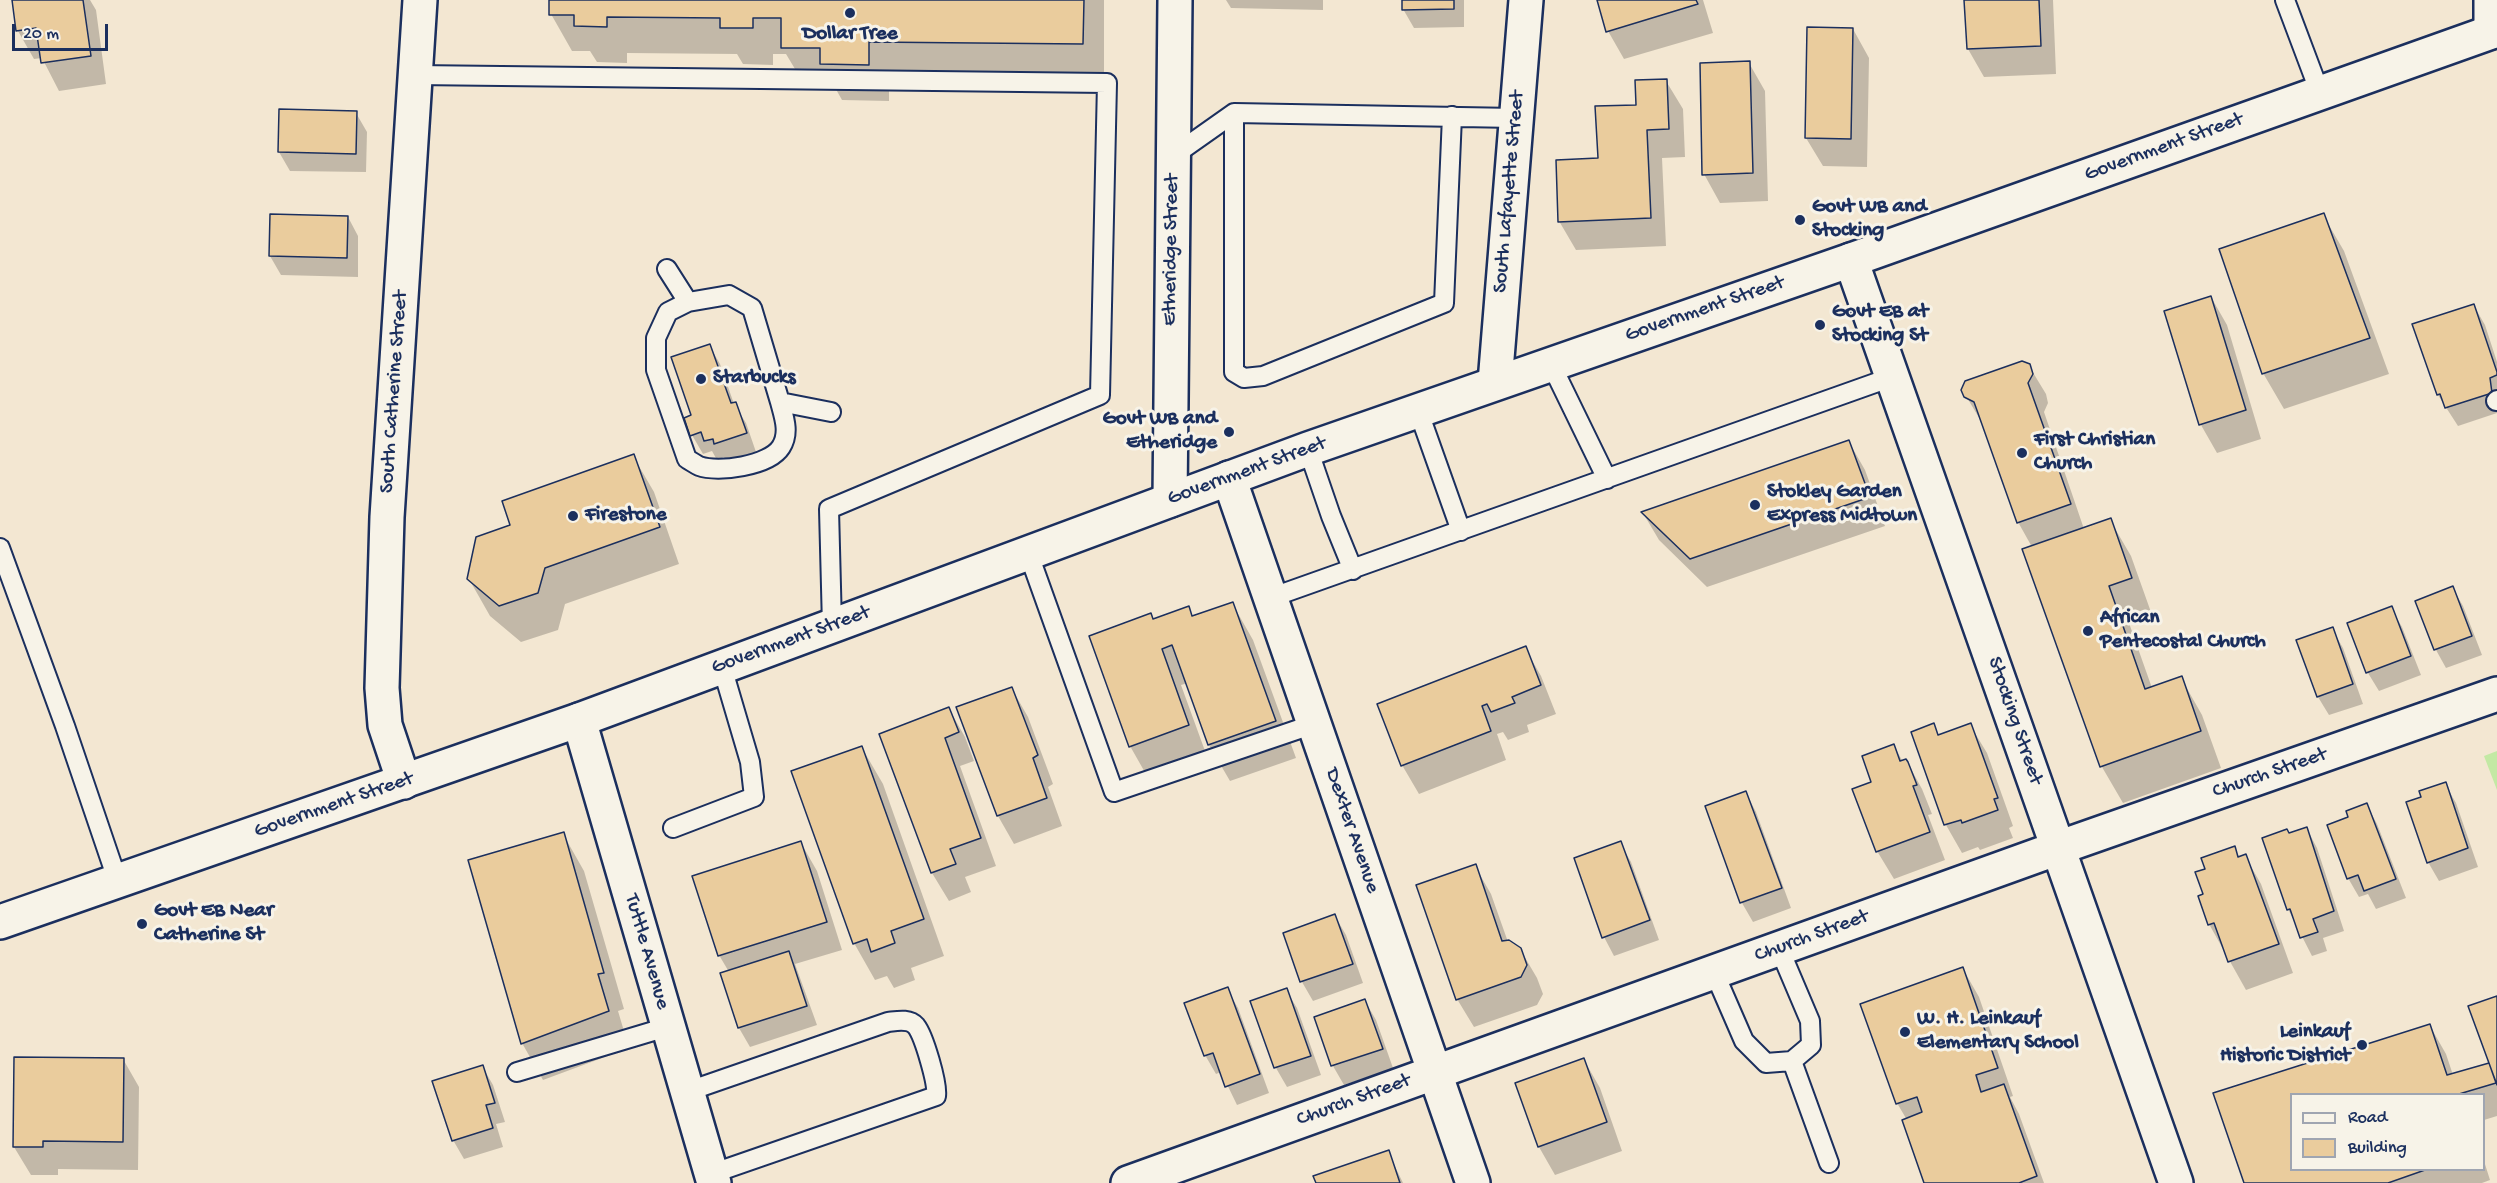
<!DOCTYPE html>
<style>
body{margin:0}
#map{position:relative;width:2497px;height:1183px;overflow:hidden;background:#f3e7d2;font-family:"Gochi Hand",sans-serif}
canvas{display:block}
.legend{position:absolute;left:2290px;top:1093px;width:195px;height:78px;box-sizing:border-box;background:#f7f3e8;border:2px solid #9fa5b1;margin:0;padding:8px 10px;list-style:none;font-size:18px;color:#1b2f5e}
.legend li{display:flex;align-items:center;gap:12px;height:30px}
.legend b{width:30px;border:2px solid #9fa5b1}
.scale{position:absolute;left:12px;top:24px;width:96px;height:27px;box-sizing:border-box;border:3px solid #1b2f5e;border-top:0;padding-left:8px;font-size:18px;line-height:21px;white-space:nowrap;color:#1b2f5e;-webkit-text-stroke:4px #f7f3e8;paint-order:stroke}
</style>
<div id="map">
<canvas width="2497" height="1183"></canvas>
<ul class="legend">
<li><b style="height:8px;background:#f7f3e8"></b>Road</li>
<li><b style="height:16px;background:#eacc9d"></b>Building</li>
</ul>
<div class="scale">20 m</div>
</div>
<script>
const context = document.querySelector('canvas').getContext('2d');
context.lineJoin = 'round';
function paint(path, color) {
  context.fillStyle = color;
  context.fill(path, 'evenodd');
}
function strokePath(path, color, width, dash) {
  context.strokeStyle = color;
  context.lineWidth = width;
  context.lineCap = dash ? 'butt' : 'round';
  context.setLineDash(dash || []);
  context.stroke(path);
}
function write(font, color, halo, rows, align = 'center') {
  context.font = font + ' "Gochi Hand",sans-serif';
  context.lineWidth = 6;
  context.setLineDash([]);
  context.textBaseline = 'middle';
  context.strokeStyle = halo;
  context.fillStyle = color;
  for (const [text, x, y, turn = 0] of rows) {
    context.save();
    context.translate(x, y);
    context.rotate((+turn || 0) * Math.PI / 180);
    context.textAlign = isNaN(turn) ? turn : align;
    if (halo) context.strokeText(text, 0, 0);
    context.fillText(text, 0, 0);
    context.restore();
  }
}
paint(new Path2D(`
 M2497,751V790L2484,756Z`), '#c3e9a4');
paint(new Path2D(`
 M14,0H90L96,10L106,84L59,91L42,58L34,59L18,31Z
 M551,0H1104V80L889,78V101L842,100L833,84H804L786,54H773V65L743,64L737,54L627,53V63L597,62L590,51H572L551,14Z
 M1226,0H1323V10L1231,8Z
 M1403,0H1464V27L1414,28L1403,9Z
 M1598,0H1703L1713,33L1624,59L1608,31Z
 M1966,0H2053L2056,74L1984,77L1968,49Z
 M1853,29L1869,58L1867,167L1823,166L1806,138Z
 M1749,63L1765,91L1768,201L1720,203L1704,174Z
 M1666,81L1683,109L1685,157L1662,158L1666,246L1576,250L1559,221L1599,160L1638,106Z
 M356,113L367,132L366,172L290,171L279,152Z
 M2323,215L2344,251L2389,374L2284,409L2263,373Z
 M348,217L358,236V277L281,275L270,256Z
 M2211,297L2227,325L2261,439L2217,453L2201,425L2166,312Z
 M2474,306L2485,325L2497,362V413L2458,426L2438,395L2414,325Z
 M709,345L720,364L734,404L746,423L756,452L727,462L724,457L717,460L712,451L703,454L692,435L686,419L693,416Z
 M2029,366L2046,394L2048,403L2044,412L2084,529L2110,520L2131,556L2152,615L2129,623L2152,688L2181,678L2202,715L2221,768L2123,803L2102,767L2024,550L2032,547L2018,522L1984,426L1966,396Z
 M1849,442L1865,470L1885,526L1707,587L1659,540L1643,513Z
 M633,456L654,492L679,564L565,604L558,630L521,642L490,616L469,579L512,526Z
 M2452,587L2463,606L2482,655L2446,668L2436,650L2417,601Z
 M1232,603L1253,640L1296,758L1230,781L1209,745L1188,683L1181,685L1209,762L1151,783L1130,746L1153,620L1188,608L1193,617Z
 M2391,608L2402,627L2421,675L2379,691L2368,673L2349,624Z
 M2332,629L2343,648L2363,704L2329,715L2318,697L2298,641Z
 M1525,648L1541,676L1556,714L1527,725L1529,732L1508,740L1503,732L1497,734L1506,760L1419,794L1402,765Z
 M1012,689L1028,717L1053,784L1048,787L1062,826L1014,844L998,816Z
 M949,709L965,737L974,761L960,766L996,866L965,877L971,892L949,901L932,873L881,734Z
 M1933,725L1939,736L1970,725L1987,753L2013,826L2009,828L2013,838L1980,850L1978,847L1962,853L1946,825L1913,733Z
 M1894,746L1903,762L1906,760L1922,789L1932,814L1928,815L1945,860L1894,879L1877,851L1873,782Z
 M862,748L883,784L944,956L911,968L915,980L894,988L887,976L875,980L854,943Z
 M2445,784L2456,803L2478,867L2439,881L2428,862L2423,798Z
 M1746,793L1756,812L1791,908L1753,922L1742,903L1707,807Z
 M2367,805L2377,824L2406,898L2376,909L2368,894L2359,897L2348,878L2350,818Z
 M2307,829L2317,848L2344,931L2323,938L2327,951L2312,956L2288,909L2289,835Z
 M563,834L584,871L624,1009L618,1011L629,1048L543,1080L522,1043Z
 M801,843L817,871L842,950L795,964L817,1025L750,1047L739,1028L722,974L729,972L719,955Z
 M1620,843L1631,862L1659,940L1614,956L1604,937L1576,859Z
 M2234,848L2240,858L2245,856L2261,884L2293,973L2246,990L2209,924L2205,895L2207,870Z
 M1475,866L1491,894L1508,942L1520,949L1537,978L1543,994L1537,1005L1474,1027L1457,999Z
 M1335,916L1346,935L1363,983L1313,1001L1302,982L1285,934Z
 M1963,969L1979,997L2013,1096L2010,1097L2019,1114L2044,1183H1926L1907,1120L1897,1103Z
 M1227,989L1238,1008L1269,1093L1237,1105L1221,1072L1216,1074L1205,1055Z
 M1286,990L1297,1008L1321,1075L1287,1087L1276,1068L1252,1002Z
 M2497,998V1116L2484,1120V1094H2292V1170H2484V1161L2490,1180L2482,1183H2246L2215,1094L2430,1026L2446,1054L2453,1075L2491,1064Z
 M1365,1001L1376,1020L1393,1068L1344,1085L1333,1066L1316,1018Z
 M123,1059L139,1087L138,1170L58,1169V1175H31L14,1147Z
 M1584,1060L1600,1088L1622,1151L1555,1175L1539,1147L1516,1084Z
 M482,1066L493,1085L505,1122L496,1124L503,1147L464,1159L453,1140Z
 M1388,1152L1403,1183H1317Z`), '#0003');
const building = new Path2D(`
 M12,0H83L91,56L41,63L36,28L16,31Z
 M549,0H1084L1083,44L869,42V65L820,64V48H781V18H753V28H720V18L607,17V27L574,26V15H549Z
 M1402,0H1454V9L1402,10Z
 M1597,0H1696L1698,4L1606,32Z
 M1964,0H2039L2041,46L1967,49Z
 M1807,27L1853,28L1851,139L1805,138Z
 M1750,61L1753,173L1702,175L1700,63Z
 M1667,79L1669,129L1647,130L1651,218L1558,222L1556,160L1598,158L1595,106L1636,105L1635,80Z
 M279,109L357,111L356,154L278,152Z
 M2324,213L2370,338L2262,374L2219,249Z
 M270,214L348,216L347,258L269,256Z
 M2211,296L2246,410L2199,425L2164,311Z
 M2474,304L2497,372V375L2490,378L2492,393L2445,408L2440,394L2437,395L2412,324Z
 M710,344L731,403L736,402L747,433L714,444L713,439L704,441L701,432L690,436L684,418L691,415L671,357Z
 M2022,361L2030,364L2033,374L2028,383L2071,504L2017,523L1974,402L1964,397L1961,390L1965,381Z
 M1849,440L1870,497L1690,559L1641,512Z
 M634,454L660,527L545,568L538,593L499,606L467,579L476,537L510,525L502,501Z
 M2111,518L2132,578L2109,586L2145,689L2182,676L2201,731L2100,767L2022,549Z
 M2453,586L2472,636L2434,650L2415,601Z
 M1233,602L1276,721L1208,745L1172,645L1162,649L1189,725L1129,747L1089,636L1151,613L1153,619L1189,606L1192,616Z
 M2392,606L2411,656L2366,673L2347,623Z
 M2333,627L2353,684L2317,697L2296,640Z
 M1526,646L1541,685L1512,697L1515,703L1491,712L1487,704L1482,706L1491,731L1401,766L1377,704Z
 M1012,687L1038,755L1033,758L1047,798L997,816L956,707Z
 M949,707L959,732L945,738L981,838L950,849L956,864L931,873L879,734Z
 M1934,723L1938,735L1971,723L1998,798L1994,799L1998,810L1962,823L1961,820L1944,825L1911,732Z
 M1894,744L1900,761L1906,759L1908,762L1917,785L1913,786L1930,832L1876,852L1852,789L1871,782L1862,756Z
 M862,746L924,919L891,931L895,943L871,952L867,939L853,944L791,771Z
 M2446,782L2468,848L2427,863L2406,802L2421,797L2419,791Z
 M1746,791L1782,888L1740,903L1705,806Z
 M2367,803L2396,879L2364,891L2358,875L2347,879L2327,825L2348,817L2346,811Z
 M2307,827L2334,911L2313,919L2318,932L2300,938L2290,909L2287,910L2262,838L2287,829L2289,833Z
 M564,832L604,973L598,974L609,1011L521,1044L468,860Z
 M801,841L827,922L718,956L692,876Z
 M1621,841L1650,920L1602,938L1574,858Z
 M2235,846L2238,857L2246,854L2279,944L2228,962L2214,923L2208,925L2198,896L2203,894L2195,872L2205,869L2201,858Z
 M1476,864L1502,941L1509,940L1521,948L1527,965L1521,977L1456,1000L1416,885Z
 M1335,914L1353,964L1300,982L1283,933Z
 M789,951L807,1006L738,1028L720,973Z
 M1963,967L1998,1068L1976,1075L1981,1092L2004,1084L2037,1176L2019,1183H1924L1902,1120L1922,1112L1917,1097L1896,1104L1860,1004Z
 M1228,987L1260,1074L1225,1087L1213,1053L1204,1056L1184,1003Z
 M1287,988L1311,1056L1274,1068L1250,1001Z
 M2497,996V1085L2468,1006Z
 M1365,999L1383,1049L1331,1066L1314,1017Z
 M2430,1024L2447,1075L2489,1063L2496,1083L2459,1094H2292V1170H2425L2388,1183H2244L2213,1093Z
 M14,1057L124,1058L123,1142L43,1141V1147H13Z
 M1584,1058L1607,1122L1538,1147L1515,1083Z
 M483,1065L495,1103L486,1105L493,1128L452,1141L432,1081Z
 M1389,1150L1400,1183H1316L1313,1176Z`);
paint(building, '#eacc9d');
strokePath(building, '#1b2f5e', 1.5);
const service = new Path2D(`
 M2285,0L2320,93
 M415,75L1107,83L1100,395L829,509L832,626
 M1234,113V372L1244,378L1263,376L1444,303L1452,116
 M1173,156L1234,113L1516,118
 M667,269L688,302
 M1551,364L1607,479
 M2496,401L2497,400
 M780,402C784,417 790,433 781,447C769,466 718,473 699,466C695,464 691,461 687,459L656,370V338L668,312L688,302L729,295L752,308L780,402L831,412
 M1418,410L1461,531
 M1308,449L1331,516L1353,570
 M0,548L65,726L118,882
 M1028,552L1114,792L1314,724
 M1270,598L1892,377
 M673,828L754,797L750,762L722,667
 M1714,972L1744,1041L1766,1063L1792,1061L1811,1045L1810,1021L1779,948
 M1792,1061L1829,1163
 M517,1072L667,1027
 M686,1092L888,1022C897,1021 909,1018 916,1026C924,1036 938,1084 936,1096L711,1174`);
const minor = new Path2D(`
 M2491,0V32
 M1851,260L2176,1183
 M1229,478L1473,1183
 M1170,500L1175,0
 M579,720L714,1183
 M1128,1183L2058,848L2497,694`);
const tertiary = new Path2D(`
 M1495,383L1526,0
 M404,782L385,725L382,688L387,517L420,0`);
const primary = new Path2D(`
 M0,922L579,720L1308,449L1851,260L2497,30`);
strokePath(service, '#1b2f5e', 22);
strokePath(minor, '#1b2f5e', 38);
strokePath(tertiary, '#1b2f5e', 38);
strokePath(primary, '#1b2f5e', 38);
strokePath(service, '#f7f3e8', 18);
strokePath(minor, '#f7f3e8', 33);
strokePath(tertiary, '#f7f3e8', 33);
strokePath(primary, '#f7f3e8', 33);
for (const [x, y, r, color] of [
 [850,13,6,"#1b2f5e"],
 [1800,220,6,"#1b2f5e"],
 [1820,325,6,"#1b2f5e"],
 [701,379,6,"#1b2f5e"],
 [1229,432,6,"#1b2f5e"],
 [2022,453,6,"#1b2f5e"],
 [1755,505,6,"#1b2f5e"],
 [573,516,6,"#1b2f5e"],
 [2088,631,6,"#1b2f5e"],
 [142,924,6,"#1b2f5e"],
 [1905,1032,6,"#1b2f5e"],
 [2362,1045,6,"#1b2f5e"]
]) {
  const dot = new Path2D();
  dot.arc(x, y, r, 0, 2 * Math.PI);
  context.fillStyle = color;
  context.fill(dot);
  strokePath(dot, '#f7f3e8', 2);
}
write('bold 21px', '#1b2f5e', '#f7f3e8', [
 ["Dollar Tree",850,35,"center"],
 ["Govt WB and",1812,208],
 ["Stocking",1812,232],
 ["Govt EB at",1832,313],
 ["Stocking St",1832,337],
 ["Starbucks",713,379],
 ["Govt WB and",1217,420,"right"],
 ["Etheridge",1217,444,"right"],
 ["First Christian",2034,441],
 ["Church",2034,465],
 ["Stokley Garden",1767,493],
 ["Express Midtown",1767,517],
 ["Firestone",585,516],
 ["African",2100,619],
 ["Pentecostal Church",2100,643],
 ["Govt EB Near",154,912],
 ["Catherine St",154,936],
 ["W. H. Leinkauf",1917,1020],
 ["Elementary School",1917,1044],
 ["Leinkauf",2350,1033,"right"],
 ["Historic District",2350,1057,"right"]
], 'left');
write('21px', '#1b2f5e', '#f7f3e8', [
 ["Government Street",2164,148,-20],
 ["South Lafayette Street",1510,192,-85],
 ["Etheridge Street",1172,250,-89],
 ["Government Street",1705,310,-19],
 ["South Catherine Street",395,392,-86],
 ["Government Street",1247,472,-20],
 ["Government Street",791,641,-20],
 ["Stocking Street",2014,721,71],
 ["Church Street",2270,774,-19],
 ["Government Street",334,806,-19],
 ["Dexter Avenue",1351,831,71],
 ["Church Street",1812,937,-20],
 ["Tuttle Avenue",646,952,74],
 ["Church Street",1354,1101,-20]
]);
</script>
